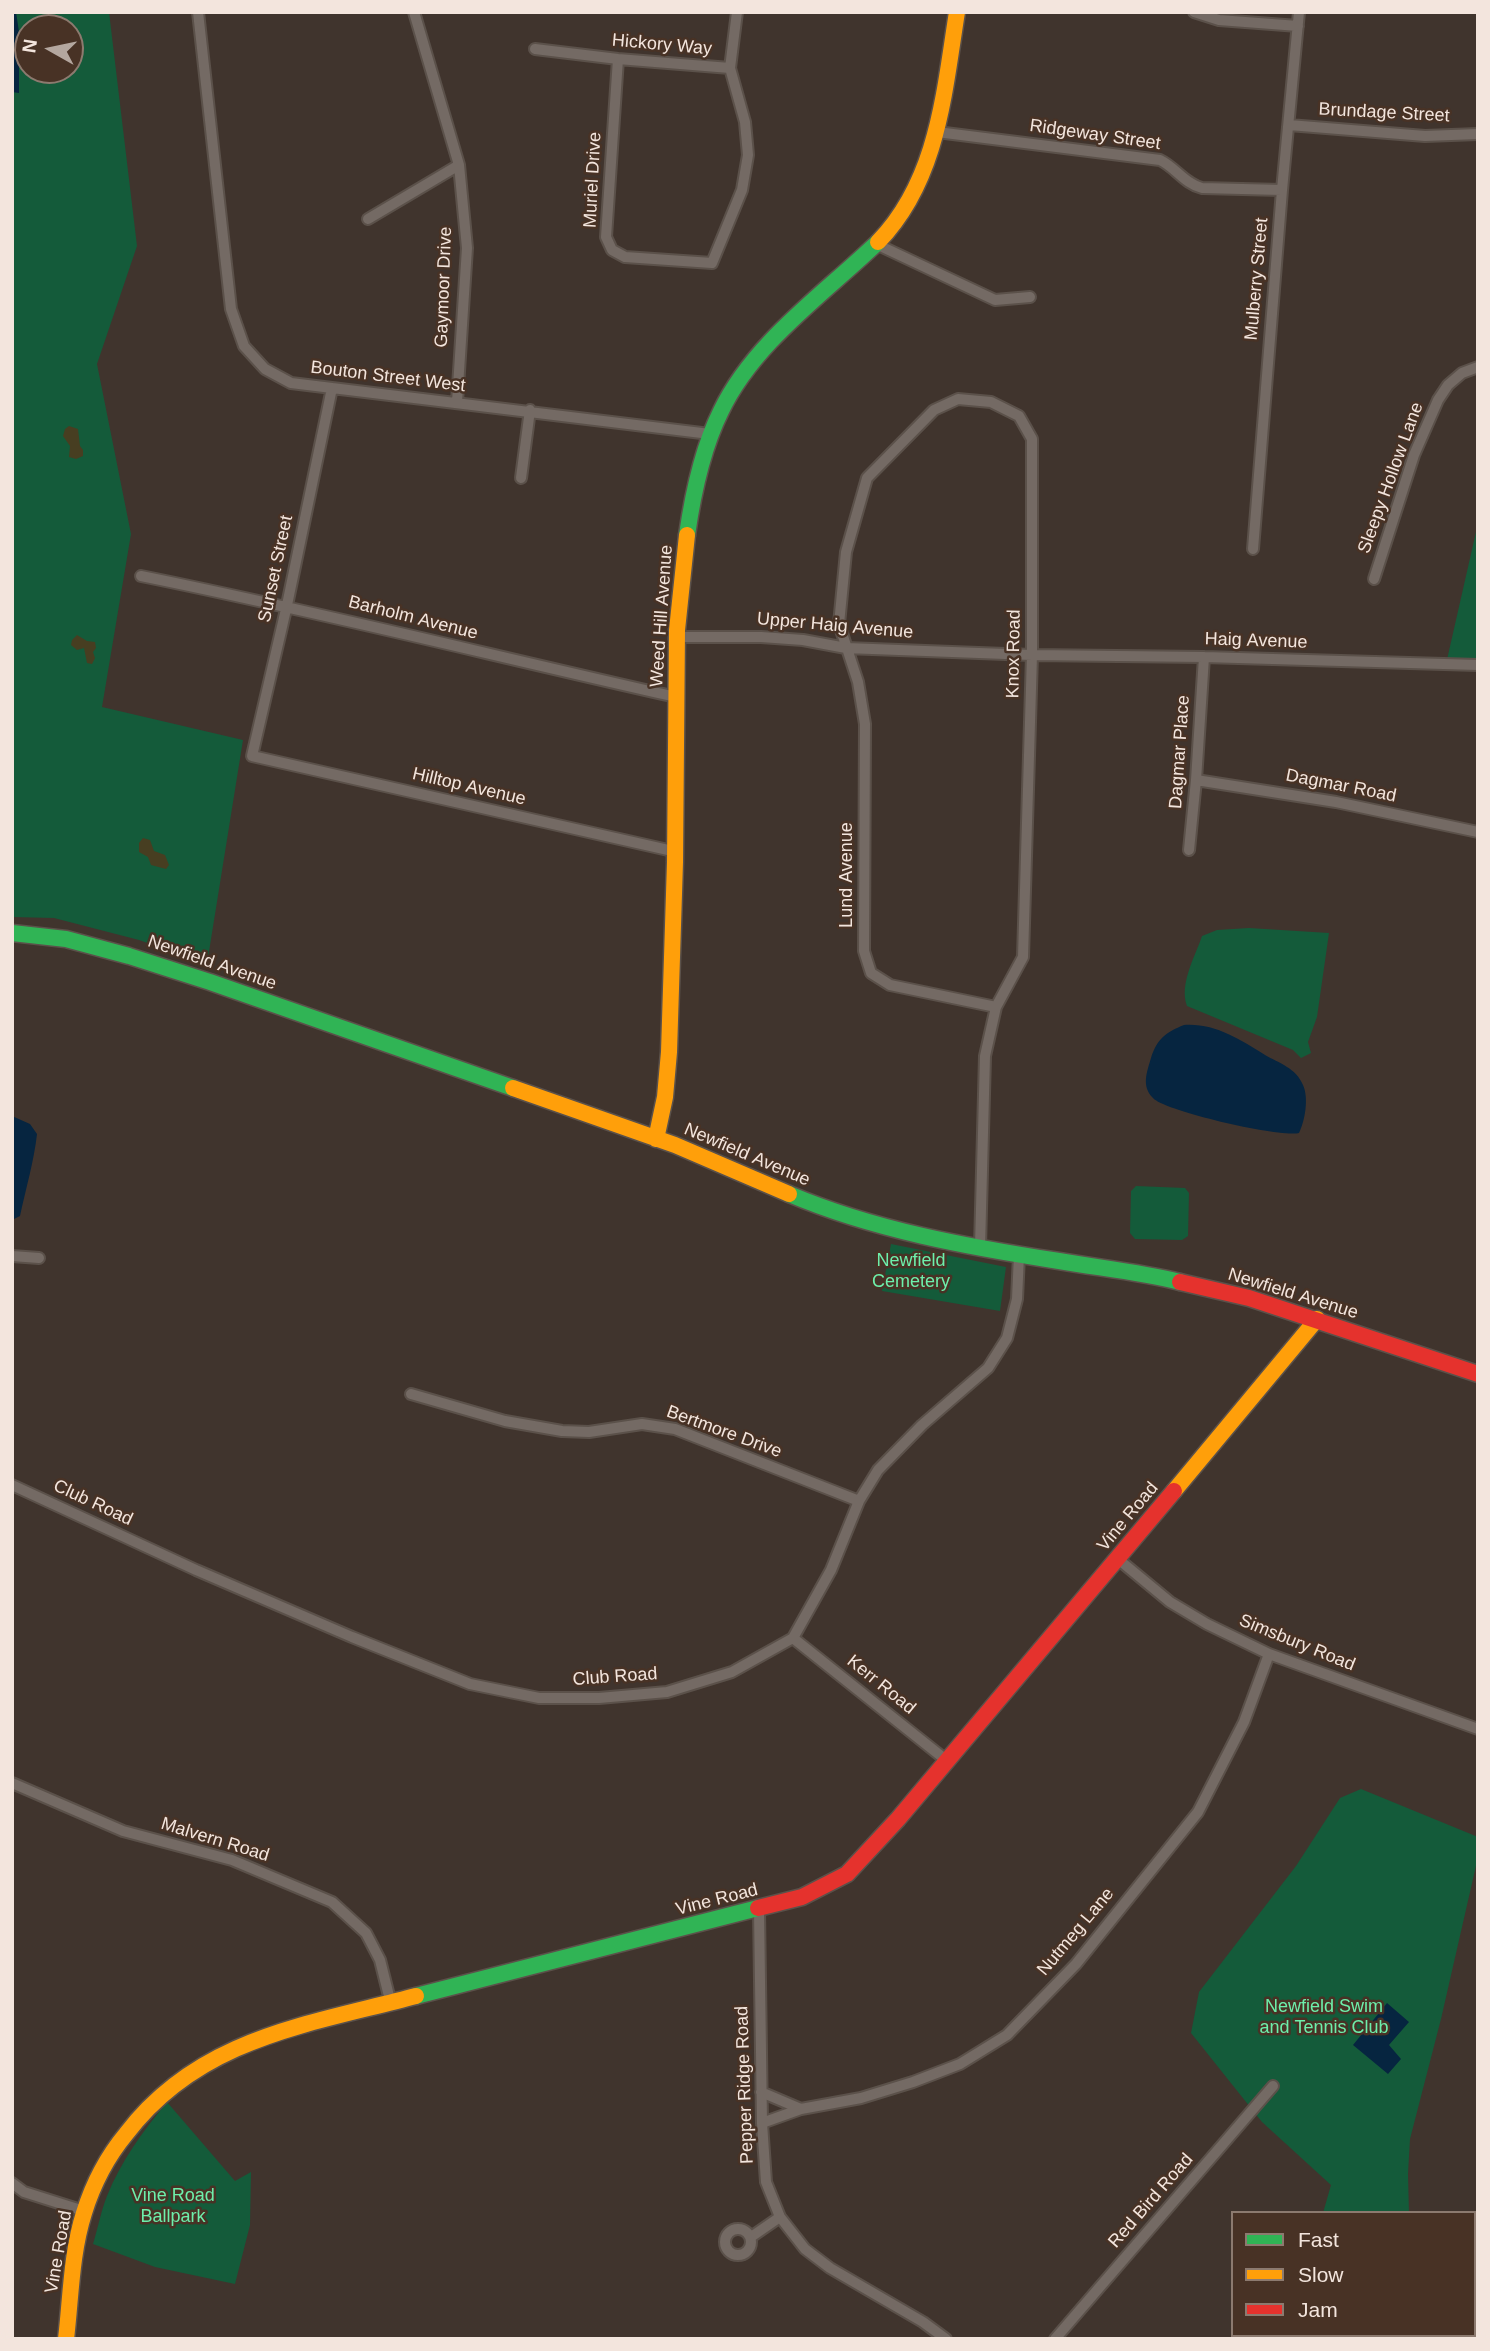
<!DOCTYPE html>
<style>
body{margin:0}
#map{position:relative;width:1490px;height:2351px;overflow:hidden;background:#40342d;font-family:Helvetica,sans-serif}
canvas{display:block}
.frame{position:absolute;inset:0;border:14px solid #f3e5dd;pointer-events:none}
.legend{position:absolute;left:1231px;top:2211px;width:245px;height:126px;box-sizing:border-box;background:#483225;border:2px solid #8c7a6f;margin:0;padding:9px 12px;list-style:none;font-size:21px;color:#f3e5dd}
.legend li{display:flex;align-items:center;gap:14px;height:35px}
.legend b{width:35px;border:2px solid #8c7a6f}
.north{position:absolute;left:14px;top:14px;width:70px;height:70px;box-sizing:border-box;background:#483225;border:2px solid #8c7a6f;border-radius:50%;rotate:279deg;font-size:19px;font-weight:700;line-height:28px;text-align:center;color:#f3e5dd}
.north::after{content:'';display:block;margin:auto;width:24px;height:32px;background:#b4a79f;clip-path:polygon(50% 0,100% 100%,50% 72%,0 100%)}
</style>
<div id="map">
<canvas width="1490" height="2351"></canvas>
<div class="frame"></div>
<ul class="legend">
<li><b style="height:9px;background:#30b455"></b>Fast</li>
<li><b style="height:9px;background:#ff9f0a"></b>Slow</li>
<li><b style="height:9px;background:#e5322d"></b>Jam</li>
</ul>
<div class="north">N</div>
</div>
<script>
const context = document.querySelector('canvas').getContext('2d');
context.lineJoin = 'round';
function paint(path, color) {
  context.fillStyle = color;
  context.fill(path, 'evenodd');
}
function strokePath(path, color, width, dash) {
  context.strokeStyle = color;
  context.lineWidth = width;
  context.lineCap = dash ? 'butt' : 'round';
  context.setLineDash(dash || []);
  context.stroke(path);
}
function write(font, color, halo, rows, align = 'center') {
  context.font = font + ' Helvetica,sans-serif';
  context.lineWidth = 5;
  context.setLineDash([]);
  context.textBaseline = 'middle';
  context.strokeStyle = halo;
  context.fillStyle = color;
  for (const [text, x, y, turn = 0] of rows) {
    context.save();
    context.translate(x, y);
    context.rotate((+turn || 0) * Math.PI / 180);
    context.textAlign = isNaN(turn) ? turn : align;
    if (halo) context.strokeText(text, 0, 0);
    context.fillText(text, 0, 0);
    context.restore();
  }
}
paint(new Path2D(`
 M12,12H109L137,246L97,364L131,534L102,707L243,740L207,964L139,940L54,918L12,917ZM28,28H70V70H28Z
 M1478,523V665L1446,664Z
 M1249,928L1329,933L1317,1017L1308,1042L1311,1053L1301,1058L1293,1050L1187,1006C1179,984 1195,957 1202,936L1217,930Z
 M1136,1186L1185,1188L1189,1193L1188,1236L1182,1240L1135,1239L1130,1233L1131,1191Z
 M891,1244L1006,1267L1000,1311L882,1291Z
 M1361,1789L1478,1837V1857L1441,2019L1410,2139L1408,2174L1409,2213H1323L1331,2185L1262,2122L1191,2033L1199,1992L1296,1866L1340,1798Z
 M167,2102L235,2181L251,2172L250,2225L235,2284L155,2267L93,2244C98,2228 101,2211 107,2196C121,2161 143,2131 167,2102Z`), '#145b3a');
paint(new Path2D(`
 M69,426L78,429L80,446L83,450V456L76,459L69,457L70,446L63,436L65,429Z
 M77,635L87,641L95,642L96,648L93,652L95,658L92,664L87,663L84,648L77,650L71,645L72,640Z
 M143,838L150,840L154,851L165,855L169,865L166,869L151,865L148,857L139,852V843Z`), '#473e21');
paint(new Path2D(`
 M12,12H16L19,32V93L12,92Z
 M1184,1025C1215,1023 1239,1039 1265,1055C1279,1063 1296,1068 1303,1085C1309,1098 1305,1121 1299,1133C1281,1138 1164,1111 1153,1098C1141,1086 1147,1072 1151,1058C1157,1039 1166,1032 1184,1025Z
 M12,1116L30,1124L37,1134C34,1161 26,1188 20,1216L12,1220Z
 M1387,2003L1409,2022L1389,2045L1401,2059L1388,2074L1353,2045Z`), '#062540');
const street = new Path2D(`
 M198,12L231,309L244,346L265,369L291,383L710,434
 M414,12L459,165L467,248L457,402
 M1194,12L1219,20L1298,26
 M535,49L618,59L730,68
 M618,59L606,237L612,250L625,257L712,263L742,190L748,155L745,122L730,68L737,12
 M1289,125L1425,136L1478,134
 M937,132L1160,160C1175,167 1185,184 1202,188L1282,190
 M368,219L459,165
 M876,244L995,300L1030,297
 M332,388L287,605L252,756L677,852
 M521,478L530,410
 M1253,549L1282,190L1299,12
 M141,576C320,612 498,657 676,697
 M1374,579L1414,455L1438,400L1448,385L1462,373L1478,367
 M678,637H761L803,640L846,648L1032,655L1204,657L1478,665
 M1196,780L1336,802L1478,832
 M1189,850L1196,780L1204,657
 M980,1247L985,1056L996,1007L1023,957L1032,655V439L1019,416L991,402L958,399L934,410L867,478L846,552L839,624L858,682L865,724L864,951L871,973L890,985L996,1007
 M12,1256L39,1258
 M411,1394L505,1421L562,1431L589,1432L642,1424L675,1429L859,1501
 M12,1485L196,1570L352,1637L470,1684L539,1698H599L667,1692L732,1672L793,1638L831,1570L859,1501L878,1470L922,1425L988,1368L1007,1338L1017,1299L1019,1255
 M1118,1559L1170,1602L1207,1624L1269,1654L1478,1729
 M793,1638L946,1760
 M12,1783L123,1831L232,1860L332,1902L366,1933L380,1960L391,2004
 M759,1910L762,2123L766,2182L780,2217L805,2249L830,2268L923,2322L946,2339
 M761,2092L801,2109
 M762,2123L801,2109L861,2098L913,2082L960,2064L1007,2035L1076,1964L1198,1812L1244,1722L1269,1654
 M12,2183L24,2192L84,2211
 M725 2242a13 13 0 1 1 26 0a13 13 0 1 1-26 0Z
 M751,2237L780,2217
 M1055,2339L1273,2086`);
const fast = new Path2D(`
 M687,535C693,493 702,449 721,411C754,342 824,294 878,242
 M12,933L66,939L129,956L210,982L513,1088
 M789,1194C874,1230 968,1247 1059,1261C1099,1268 1140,1272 1180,1282
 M416,1996L758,1908`);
const slow = new Path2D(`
 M878,242C938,180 944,93 957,12
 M513,1088L675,1145L789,1194
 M656,1139L665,1097L669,1052L675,862L677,630L687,535
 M1174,1491L1317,1319
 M66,2339C71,2297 71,2254 84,2213C93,2184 107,2157 126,2134C199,2038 307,2025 416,1996`);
const jam = new Path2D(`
 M1180,1282L1249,1298L1478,1374
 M758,1908L802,1897L847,1874L898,1819L1174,1491`);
strokePath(street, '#5b514a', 14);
strokePath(fast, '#5b514a', 19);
strokePath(slow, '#5b514a', 19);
strokePath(jam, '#5b514a', 19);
strokePath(street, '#746a64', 10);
strokePath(fast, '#30b455', 16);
strokePath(slow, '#ff9f0a', 16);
strokePath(jam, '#e5322d', 16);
write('18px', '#f3e5dd', '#483225', [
 ["Hickory Way",662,45,5],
 ["Brundage Street",1384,113,3],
 ["Ridgeway Street",1095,135,8],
 ["Muriel Drive",593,180,-87],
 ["Mulberry Street",1257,279,-85],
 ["Gaymoor Drive",444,287,-88],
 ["Bouton Street West",388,377,7],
 ["Sleepy Hollow Lane",1391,478,-70],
 ["Sunset Street",276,569,-78],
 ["Weed Hill Avenue",662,616,-86],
 ["Barholm Avenue",413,618,14],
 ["Upper Haig Avenue",835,626,5],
 ["Haig Avenue",1256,641,2],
 ["Knox Road",1014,654,-89],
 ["Dagmar Place",1180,752,-86],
 ["Dagmar Road",1341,786,11],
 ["Hilltop Avenue",469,787,13],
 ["Lund Avenue",847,875,-90],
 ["Newfield Avenue",212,963,19],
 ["Newfield Avenue",747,1155,23],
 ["Newfield Avenue",1293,1294,17],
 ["Bertmore Drive",724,1432,20],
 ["Club Road",93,1503,25],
 ["Vine Road",1128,1517,-50],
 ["Simsbury Road",1297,1643,22],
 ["Club Road",615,1677,-4],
 ["Kerr Road",881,1685,39],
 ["Malvern Road",215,1840,17],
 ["Vine Road",717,1900,-14],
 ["Nutmeg Lane",1076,1932,-50],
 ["Pepper Ridge Road",745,2085,-92],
 ["Red Bird Road",1151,2201,-49],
 ["Vine Road",59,2252,-80]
]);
write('18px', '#6defab', '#483225', [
 ["Newfield",911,1261],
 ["Cemetery",911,1282],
 ["Newfield Swim",1324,2007],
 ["and Tennis Club",1324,2028],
 ["Vine Road",173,2196],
 ["Ballpark",173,2217]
]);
</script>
